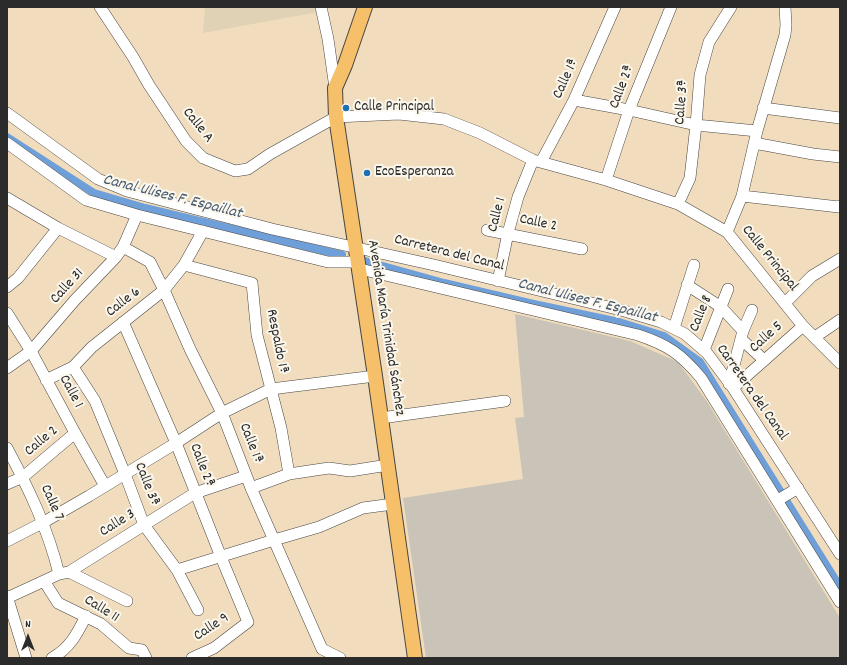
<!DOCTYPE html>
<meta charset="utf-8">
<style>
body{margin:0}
#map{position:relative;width:847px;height:665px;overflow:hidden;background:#f1ddbd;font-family:Dekko,sans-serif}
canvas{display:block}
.frame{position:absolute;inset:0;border:8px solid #2b2b2b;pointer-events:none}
.north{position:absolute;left:8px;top:617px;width:40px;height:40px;-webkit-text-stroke:3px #fbf7ec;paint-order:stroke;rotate:0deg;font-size:11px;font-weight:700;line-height:16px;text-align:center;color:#2b2b2b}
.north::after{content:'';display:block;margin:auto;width:14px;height:18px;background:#2b2b2b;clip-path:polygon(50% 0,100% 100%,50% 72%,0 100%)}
</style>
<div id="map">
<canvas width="847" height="665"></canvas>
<div class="frame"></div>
<div class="north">N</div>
</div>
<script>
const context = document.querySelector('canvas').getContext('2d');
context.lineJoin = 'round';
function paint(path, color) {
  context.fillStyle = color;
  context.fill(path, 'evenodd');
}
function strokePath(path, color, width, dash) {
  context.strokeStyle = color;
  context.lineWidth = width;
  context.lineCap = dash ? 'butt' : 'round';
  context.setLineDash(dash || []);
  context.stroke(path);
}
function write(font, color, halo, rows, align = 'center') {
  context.font = font + ' Dekko,sans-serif';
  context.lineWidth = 4;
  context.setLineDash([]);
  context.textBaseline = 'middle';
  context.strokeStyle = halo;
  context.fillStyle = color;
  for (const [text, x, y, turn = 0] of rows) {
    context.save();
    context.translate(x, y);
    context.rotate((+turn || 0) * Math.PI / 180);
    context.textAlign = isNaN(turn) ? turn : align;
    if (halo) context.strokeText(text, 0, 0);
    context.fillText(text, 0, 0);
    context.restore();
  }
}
paint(new Path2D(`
 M205,7H317L318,12L203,33Z`), '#e0d2b4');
paint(new Path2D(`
 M515,314L630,341L678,362L706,400L840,618V658H426L403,498L523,479L515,418L524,417Z`), '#c9c3b8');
strokePath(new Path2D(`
 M7,137L94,193L145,208L342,255
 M365,261L444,283L529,303L619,322L664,336L700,362L840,587`), '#6f9fd8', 8);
const minor = new Path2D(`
 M100,7L133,57L149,85L186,141L203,158L235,171L248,169L270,154L336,117L399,114L444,119L480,133L533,160L606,180L678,204L727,232L803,326L840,363
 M321,7L328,39L335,88
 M574,100L629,110L696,125L757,131
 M763,108L840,118
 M7,113L98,179L127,191L272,229L434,265L621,310L661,322L685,334L707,353L733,388L840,554
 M7,143L86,200L137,215L328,262H359
 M754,143L813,154L840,157
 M541,162L574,100L615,7
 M606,180L629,110L671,7
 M742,196L839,207L840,206
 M7,198L58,228L116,257
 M678,204L690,178L696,125L700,75L709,42L731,7
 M487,230L582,249
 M727,232L742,196L757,131L785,35L786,25L785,7
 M123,247L150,262L164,290L190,349L222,413L251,488L322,649L340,658
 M184,265L252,283L257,335L281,428L289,474
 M360,269L638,335C668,345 681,354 701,378L840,602
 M498,281L508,233L518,197L533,160
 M687,285L721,307L743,331
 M7,287L18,278L58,228
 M785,303L812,276L840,259
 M7,313L31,351L75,433L105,486
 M123,322L176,443L221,557L248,622L214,648L192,658
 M674,328L694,265
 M815,337L840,320
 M741,339L764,360
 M704,350L728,289
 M73,367L95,401L125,474L144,525L177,570L198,610
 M7,368L31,351L75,300L116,257L123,247L137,215
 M46,380L73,367L92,347L164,290L184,265L203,231
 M729,384L743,331L752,310
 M733,388L803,326
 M381,418L505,401
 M7,448C29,489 48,529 59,574
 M7,484L23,477L75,433
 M251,488L289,474L329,468L350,471L388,465
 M778,500L798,488
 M7,541L44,522L89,496L176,443L222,413L271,389L375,376
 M177,570L274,540L319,527L363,508L393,504
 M69,572L127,601
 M44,581L58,603L101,624L129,648L142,650L146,658
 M7,596L26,658
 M7,598L59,574L69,572L195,493L246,476
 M52,658C70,648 77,634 86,616`);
const major = new Path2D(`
 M365,7L345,65L335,88L336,117L375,376L415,658`);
strokePath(minor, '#494641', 12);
strokePath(major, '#494641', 16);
strokePath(minor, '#fff', 11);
strokePath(major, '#f6c06b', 14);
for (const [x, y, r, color] of [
 [346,108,4,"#1f6fb2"],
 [367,173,4,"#1f6fb2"]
]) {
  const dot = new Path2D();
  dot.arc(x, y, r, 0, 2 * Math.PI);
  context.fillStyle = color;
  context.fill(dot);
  strokePath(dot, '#fbf7ec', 1.5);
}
write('15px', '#2b2b2b', '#fbf7ec', [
 ["Calle 1ª",567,79,-65],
 ["Calle 2ª",623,87,-69],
 ["Calle 3ª",683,102,-85],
 ["Calle A",197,126,51],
 ["Calle 1",498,215,-75],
 ["Calle 2",538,224,12],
 ["Carretera del Canal",449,254,14],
 ["Calle Principal",769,259,51],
 ["Calle 31",68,287,-48],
 ["Calle 6",124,303,-38],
 ["Calle 8",702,314,-68],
 ["Avenida María Trinidad Sánchez",385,328,81],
 ["Calle 5",767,338,-42],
 ["Respaldo 1ª",276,342,79],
 ["Calle 1",70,392,62],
 ["Carretera del Canal",751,393,55],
 ["Calle 2",42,442,-40],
 ["Calle 1ª",250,444,69],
 ["Calle 2ª",201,466,69],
 ["Calle 3ª",146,485,69],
 ["Calle 7",51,503,66],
 ["Calle 3",118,524,-32],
 ["Calle 11",101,610,32],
 ["Calle 9",212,628,-33]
]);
write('15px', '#2b2b2b', '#fbf7ec', [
 ["Calle Principal",354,108],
 ["EcoEsperanza",375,173]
], 'left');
write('italic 16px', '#465970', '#fbf7ec', [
 ["Canal Ulises F. Espaillat",172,198,14],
 ["Canal Ulises F. Espaillat",587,302,14]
]);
</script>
